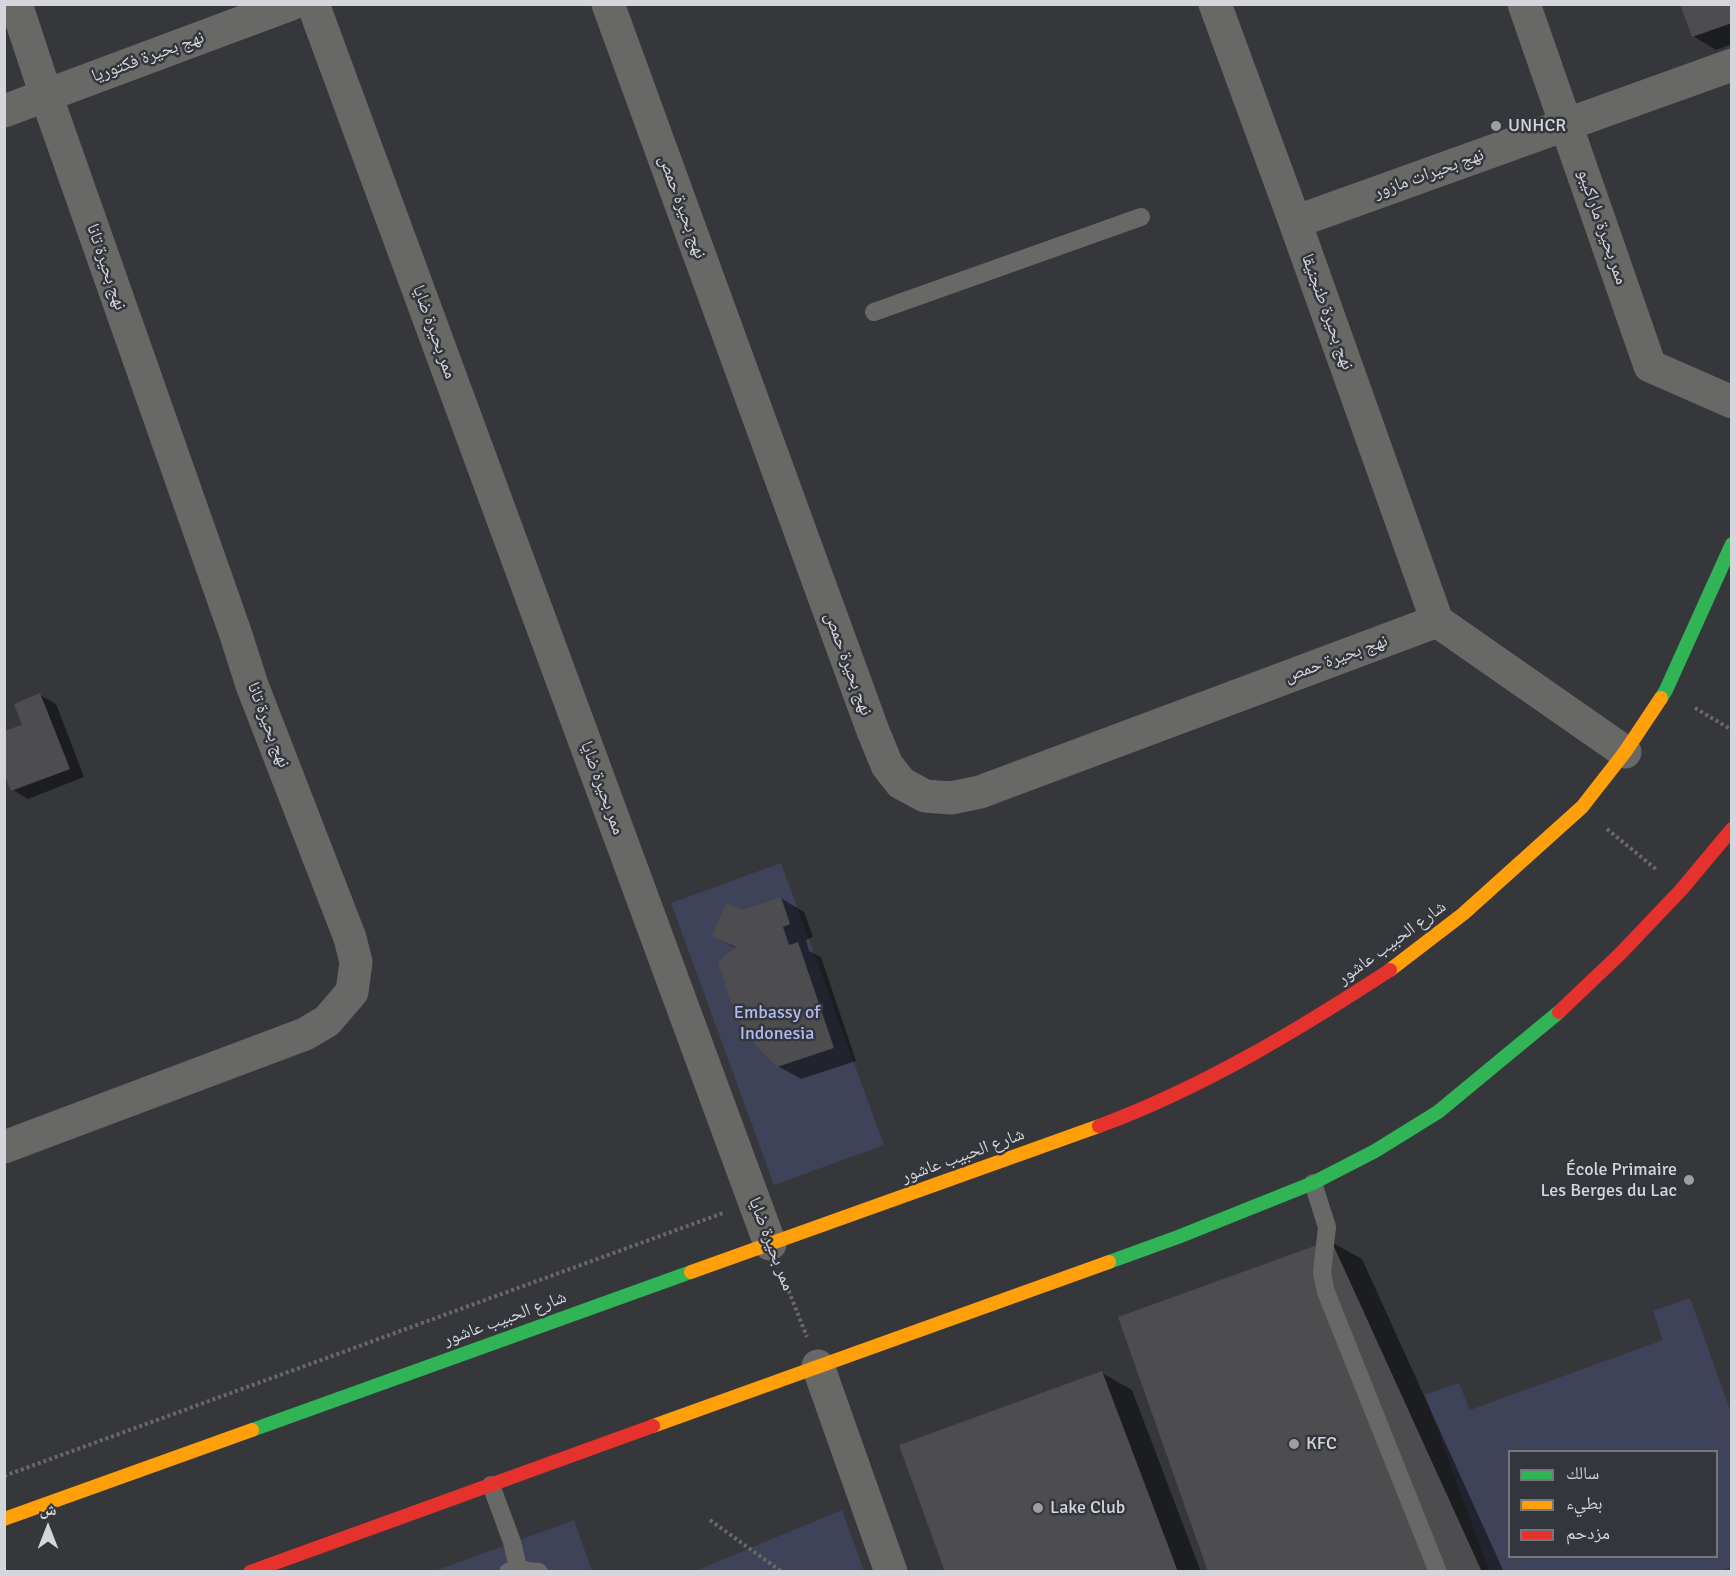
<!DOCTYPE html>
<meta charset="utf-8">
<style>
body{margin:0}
#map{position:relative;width:1736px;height:1576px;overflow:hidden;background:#36373b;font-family:Signika,"Noto Naskh Arabic",sans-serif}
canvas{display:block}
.frame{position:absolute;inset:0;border:6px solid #d5d6db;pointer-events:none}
.legend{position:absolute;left:1508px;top:1450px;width:210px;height:108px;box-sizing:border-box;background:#34363d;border:2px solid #74767c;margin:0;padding:8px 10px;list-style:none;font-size:18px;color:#d5d6db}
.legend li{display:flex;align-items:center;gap:12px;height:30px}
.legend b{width:30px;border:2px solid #74767c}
.north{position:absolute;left:18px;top:1498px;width:60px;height:60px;-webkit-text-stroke:4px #34363d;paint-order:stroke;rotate:0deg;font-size:16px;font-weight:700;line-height:24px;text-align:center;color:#d5d6db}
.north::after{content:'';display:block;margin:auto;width:21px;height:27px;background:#d5d6db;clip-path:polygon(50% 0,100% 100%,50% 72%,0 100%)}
</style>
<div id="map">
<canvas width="1736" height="1576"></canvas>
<div class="frame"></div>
<ul class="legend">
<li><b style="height:8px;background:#30b455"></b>سالك</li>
<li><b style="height:8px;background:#ff9f0a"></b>بطيء</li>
<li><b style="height:8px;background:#e5322d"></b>مزدحم</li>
</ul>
<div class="north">ش</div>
</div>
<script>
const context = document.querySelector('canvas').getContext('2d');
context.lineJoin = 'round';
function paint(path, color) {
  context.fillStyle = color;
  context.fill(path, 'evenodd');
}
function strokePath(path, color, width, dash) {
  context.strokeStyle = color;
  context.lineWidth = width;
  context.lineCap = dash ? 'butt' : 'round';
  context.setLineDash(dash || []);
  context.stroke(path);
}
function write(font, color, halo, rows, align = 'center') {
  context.font = font + ' Signika,"Noto Naskh Arabic",sans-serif';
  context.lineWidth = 5;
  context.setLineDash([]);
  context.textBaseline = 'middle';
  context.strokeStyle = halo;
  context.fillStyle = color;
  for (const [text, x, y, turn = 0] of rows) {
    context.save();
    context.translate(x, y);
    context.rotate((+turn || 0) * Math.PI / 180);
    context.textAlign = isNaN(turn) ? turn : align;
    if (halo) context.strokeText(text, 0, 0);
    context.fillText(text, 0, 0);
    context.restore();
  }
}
paint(new Path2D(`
 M781,863L884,1145L774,1185L671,903Z
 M1690,1298L1731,1413V1567L1719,1572L1489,1571L1425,1395L1459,1383L1470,1410L1663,1340L1653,1311ZM1510,1452H1716V1556H1510Z
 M842,1510L864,1571H695Z
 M574,1520L592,1571L432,1572Z`), '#3f4359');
paint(new Path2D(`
 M1732,4V44L1716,50L1693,36Z
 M40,695L56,704L84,777L28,799L13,790Z
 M781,898L804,912L813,937L806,940L809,951L821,957L856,1061L801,1079L778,1066L736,948L714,936L742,912Z
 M1331,1242L1362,1259L1504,1572H1209Z
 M1102,1373L1132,1390L1201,1572H947Z`), '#0007');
paint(new Path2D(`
 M1680,4H1732V23L1692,37Z
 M40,693L70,769L11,791L4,774V731L22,725L14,704Z
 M781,897L790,924L783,927L789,945L798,942L834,1048L777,1067L758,1048L742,1026L730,1000L718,962L736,947L712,936L726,903L742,910Z
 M1331,1240L1482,1572H1208L1118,1317Z
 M1102,1371L1178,1572H945L899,1445Z`), '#4d4d50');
strokePath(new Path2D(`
 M1695,708L1732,730
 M1607,829L1657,870
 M782,1274L807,1337
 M4,1476L723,1213
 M710,1520L782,1572`), '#696a68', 4, [3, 3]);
strokePath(new Path2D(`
 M874,312L1141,217
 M1313,1183L1327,1227L1322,1273L1326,1292L1438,1572
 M491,1485L512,1542L518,1567
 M508,1572L518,1567L527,1571L539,1572`), '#686967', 18);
strokePath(new Path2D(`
 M313,4L770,1244
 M608,4L873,731L887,765L901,783L925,796L951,798L980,792L1437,621
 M1215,4L1295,222L1437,621
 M1524,4L1650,366L1732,402
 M4,111L291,4
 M1295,222L1732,65
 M1437,621L1625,752
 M4,1147L305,1034L327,1021L352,992L356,962L350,938L252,685L235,632L46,95L16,4
 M818,1366L891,1572`), '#686967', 33);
strokePath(new Path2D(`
 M1661,698L1666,690L1732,544
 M1109,1262L1178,1237L1313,1183L1375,1151L1438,1112L1559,1012
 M252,1430L691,1272`), '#30b455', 14);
strokePath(new Path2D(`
 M1390,970L1463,914L1582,807L1625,752L1661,698
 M691,1272L1099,1126
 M653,1426L1109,1262
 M4,1519L252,1430`), '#ff9f0a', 14);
strokePath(new Path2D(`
 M1559,1012L1620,954L1681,890L1732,829
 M1099,1126C1202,1088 1298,1030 1390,970
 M250,1572L653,1426`), '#e5322d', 14);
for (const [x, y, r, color] of [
 [1496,126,6,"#9d9ea3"],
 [1689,1180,6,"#9d9ea3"],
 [1294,1444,6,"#9d9ea3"],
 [1038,1508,6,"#9d9ea3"]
]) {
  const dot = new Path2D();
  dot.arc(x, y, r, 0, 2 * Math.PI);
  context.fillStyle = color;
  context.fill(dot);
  strokePath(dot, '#34363d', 2);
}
write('18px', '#d5d6db', '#34363d', [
 ["نهج بحيرة فكتوريا",148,57,-20],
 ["نهج بحيرات مازور",1429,174,-20],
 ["نهج بحيرة حمص",682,207,70],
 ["ممر بحيرة ماراكيبو",1602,227,71],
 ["نهج بحيرة تانا",106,267,71],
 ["نهج بحيرة طنجنيقا",1327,312,70],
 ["ممر بحيرة ضايا",434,332,70],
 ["نهج بحيرة حمص",1336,659,-20],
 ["نهج بحيرة حمص",848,664,70],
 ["نهج بحيرة تانا",268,725,69],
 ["ممر بحيرة ضايا",602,788,70],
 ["شارع الحبيب عاشور",1392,943,-36],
 ["شارع الحبيب عاشور",963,1156,-20],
 ["ممر بحيرة ضايا",771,1244,69],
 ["شارع الحبيب عاشور",505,1319,-20]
]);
write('18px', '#d5d6db', '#34363d', [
 ["UNHCR",1508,126],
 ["École Primaire",1677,1170,"right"],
 ["Les Berges du Lac",1677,1191,"right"],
 ["KFC",1306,1444],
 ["Lake Club",1050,1508]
], 'left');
write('18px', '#b0bbf1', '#34363d', [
 ["Embassy of",777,1013],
 ["Indonesia",777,1034]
]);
</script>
